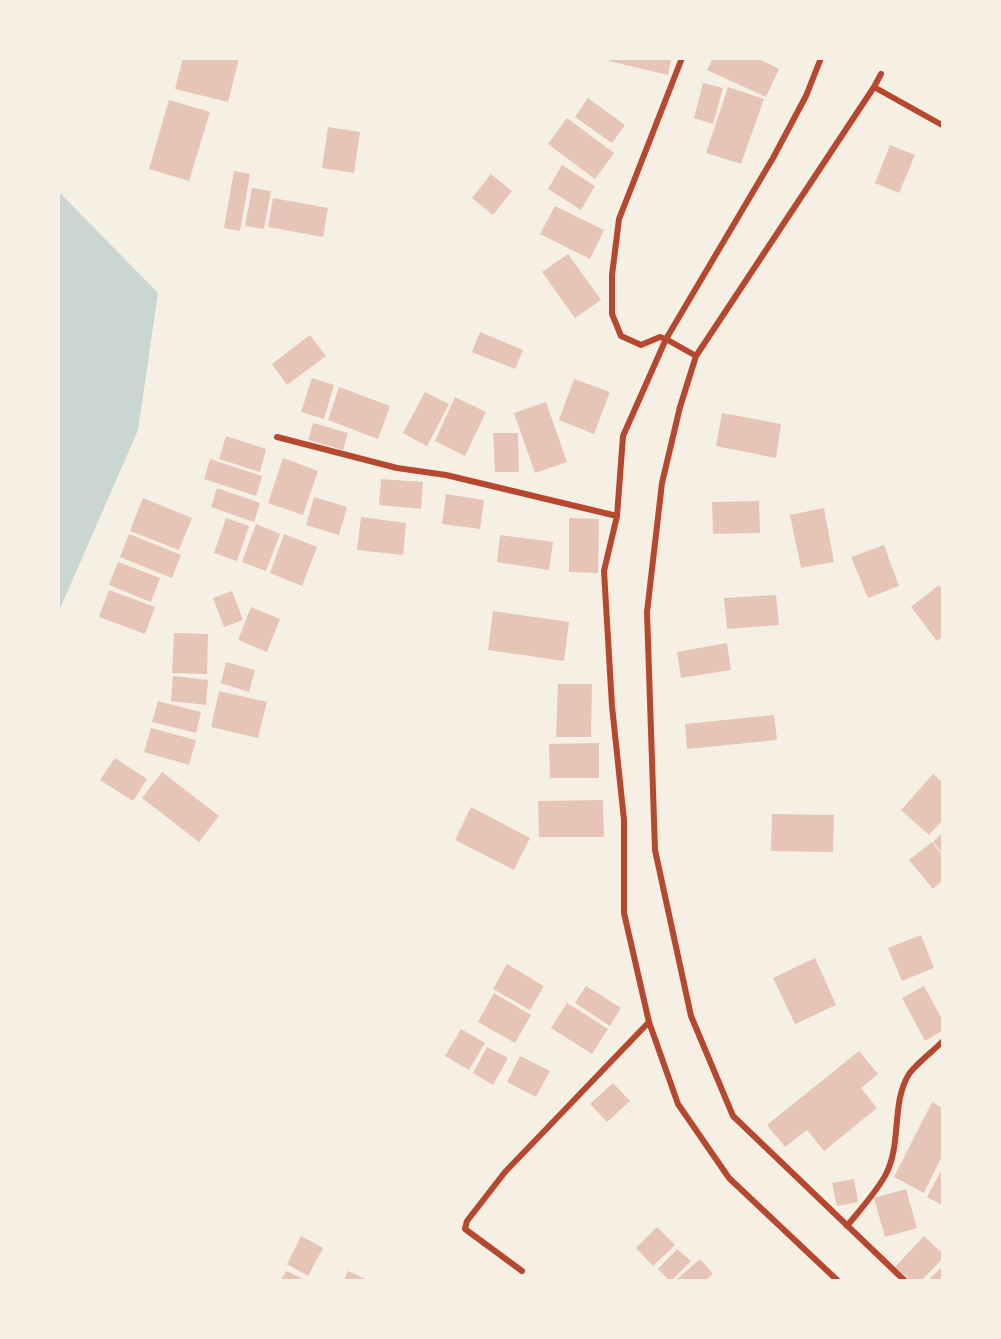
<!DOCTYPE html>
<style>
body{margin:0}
#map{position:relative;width:1001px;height:1339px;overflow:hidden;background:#f6efe4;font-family:"Noto Sans",sans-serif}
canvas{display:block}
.frame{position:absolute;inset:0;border:60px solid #f6efe4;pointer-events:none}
</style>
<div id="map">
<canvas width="1001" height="1339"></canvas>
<div class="frame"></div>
</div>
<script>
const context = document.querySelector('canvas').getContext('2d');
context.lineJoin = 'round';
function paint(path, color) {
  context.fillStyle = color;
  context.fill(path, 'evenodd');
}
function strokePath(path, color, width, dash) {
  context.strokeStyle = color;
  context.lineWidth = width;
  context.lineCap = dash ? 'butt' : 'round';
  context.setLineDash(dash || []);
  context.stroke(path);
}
paint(new Path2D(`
 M59,192L158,293L138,430L59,611Z`), '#c9d6d2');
paint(new Path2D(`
 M183,58H239L228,102L175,89Z
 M610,58H671L668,75L609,61Z
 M713,58H757L779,69L766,97L707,70Z
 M703,83L723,88L713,124L694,118Z
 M728,87L764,99L741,164L706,153Z
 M588,98L625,125L612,143L575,117Z
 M169,100L210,112L189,181L149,169Z
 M567,118L614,153L595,179L548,144Z
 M328,127L360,132L354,173L322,168Z
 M890,145L915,155L899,193L875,183Z
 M562,165L595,186L581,210L548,189Z
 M234,171L250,174L240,231L224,228Z
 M491,174L512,191L493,215L472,198Z
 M252,188L271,191L264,229L245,226Z
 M273,198L328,208L323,237L268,227Z
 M555,206L604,230L590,259L540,234Z
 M568,254L601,300L575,318L542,272Z
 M480,332L523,350L515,369L472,352Z
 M310,335L326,356L287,385L272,364Z
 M312,378L334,385L324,419L301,412Z
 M574,379L610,392L594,434L559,420Z
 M339,387L390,406L378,439L328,420Z
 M425,392L449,404L427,446L403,433Z
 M455,397L486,412L465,456L435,441Z
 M546,402L567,462L535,473L514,413Z
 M722,413L781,424L776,458L716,446Z
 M313,423L348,433L343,450L308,440Z
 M493,433H518L519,472H495Z
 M226,436L266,449L260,472L219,459Z
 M283,458L318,471L303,515L268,503Z
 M210,459L262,476L256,496L204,479Z
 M381,479L423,482L421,509L379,505Z
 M217,488L260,503L254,522L211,507Z
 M446,494L484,500L480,529L442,524Z
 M314,497L347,507L339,535L306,525Z
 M143,498L192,518L179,550L130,531Z
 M759,501L760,533L713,534L712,502Z
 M824,508L834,562L801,568L790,515Z
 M361,517L406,523L403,555L357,550Z
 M226,518L249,526L237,561L214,553Z
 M569,518L599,519L598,573L569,572Z
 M256,524L280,534L266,571L242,562Z
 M129,534L181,555L172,578L120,557Z
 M284,534L317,547L302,586L270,573Z
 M500,535L553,542L549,570L497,562Z
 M884,545L899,586L868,598L851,557Z
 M118,562L160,578L151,602L109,585Z
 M939,585L942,589V637L937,641L911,607Z
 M109,590L155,607L145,634L99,617Z
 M232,591L243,620L224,627L213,598Z
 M776,595L779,625L727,629L724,598Z
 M251,607L280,619L267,652L238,640Z
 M493,611L569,622L564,661L488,650Z
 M174,633L208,634L207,674L172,673Z
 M727,643L731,670L681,678L677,652Z
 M226,662L255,670L249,692L221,683Z
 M173,676L208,680L206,705L171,701Z
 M558,684H592L591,737H556Z
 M219,691L267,702L258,738L211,727Z
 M158,701L201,712L196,733L152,722Z
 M774,715L777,740L687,749L685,724Z
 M151,728L196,740L189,765L144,752Z
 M599,743V778H550L549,744Z
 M115,758L147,779L133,801L100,780Z
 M162,772L219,816L199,842L142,798Z
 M933,774L942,782V821L929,835L901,810Z
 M603,800L604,837H539L538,801Z
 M471,807L530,838L514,870L455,840Z
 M772,814L834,815L833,852L771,851Z
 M942,833V853L933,842Z
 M932,842L942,855V881L933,889L909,860Z
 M921,935L934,968L902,981L888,948Z
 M815,958L836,1005L795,1024L773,978Z
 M507,964L544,986L530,1010L493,989Z
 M586,986L621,1008L610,1026L575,1003Z
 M924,986L942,1019V1031L925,1041L902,998Z
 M494,993L531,1015L515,1043L478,1022Z
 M567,1003L608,1029L592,1054L551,1028Z
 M461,1029L485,1043L469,1070L445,1056Z
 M487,1047L508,1058L493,1085L473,1073Z
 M859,1051L878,1074L861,1088L877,1108L824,1151L807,1130L785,1147L767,1125Z
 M520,1056L550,1071L536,1097L507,1082Z
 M613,1083L630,1101L607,1122L590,1104Z
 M932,1102L942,1108V1156L924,1193L894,1177Z
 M942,1169V1205L927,1197Z
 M854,1179L858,1202L837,1206L832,1183Z
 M906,1189L917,1228L885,1237L874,1198Z
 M657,1227L675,1245L653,1266L636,1248Z
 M301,1236L323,1248L308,1276L287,1264Z
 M924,1236L942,1253V1259L922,1280H910L895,1267Z
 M677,1249L691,1261L672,1280H669L658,1269Z
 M700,1259L713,1274L706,1280H676Z
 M942,1267V1280H928Z
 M286,1271L306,1280H281Z
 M348,1271L368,1280H344Z`), '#e6c5b7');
strokePath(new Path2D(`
 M682,58L619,219L612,275V314L621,336L641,345L660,337L666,339L696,356
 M821,58L806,96L773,158L666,339L623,436L617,516L604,571L612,706L624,820V913L649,1022L678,1104L729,1178L837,1280
 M881,74L874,87L696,356L680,407L662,483L647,612L655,850L691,1016L733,1116L904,1280
 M874,87L942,125
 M277,437L397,468L446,475L617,516
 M847,1226C859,1211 878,1190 886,1174C902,1143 891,1103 909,1074C916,1064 933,1051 942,1042
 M522,1271L465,1229L467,1221L505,1172L649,1022`), '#b5482f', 6);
</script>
